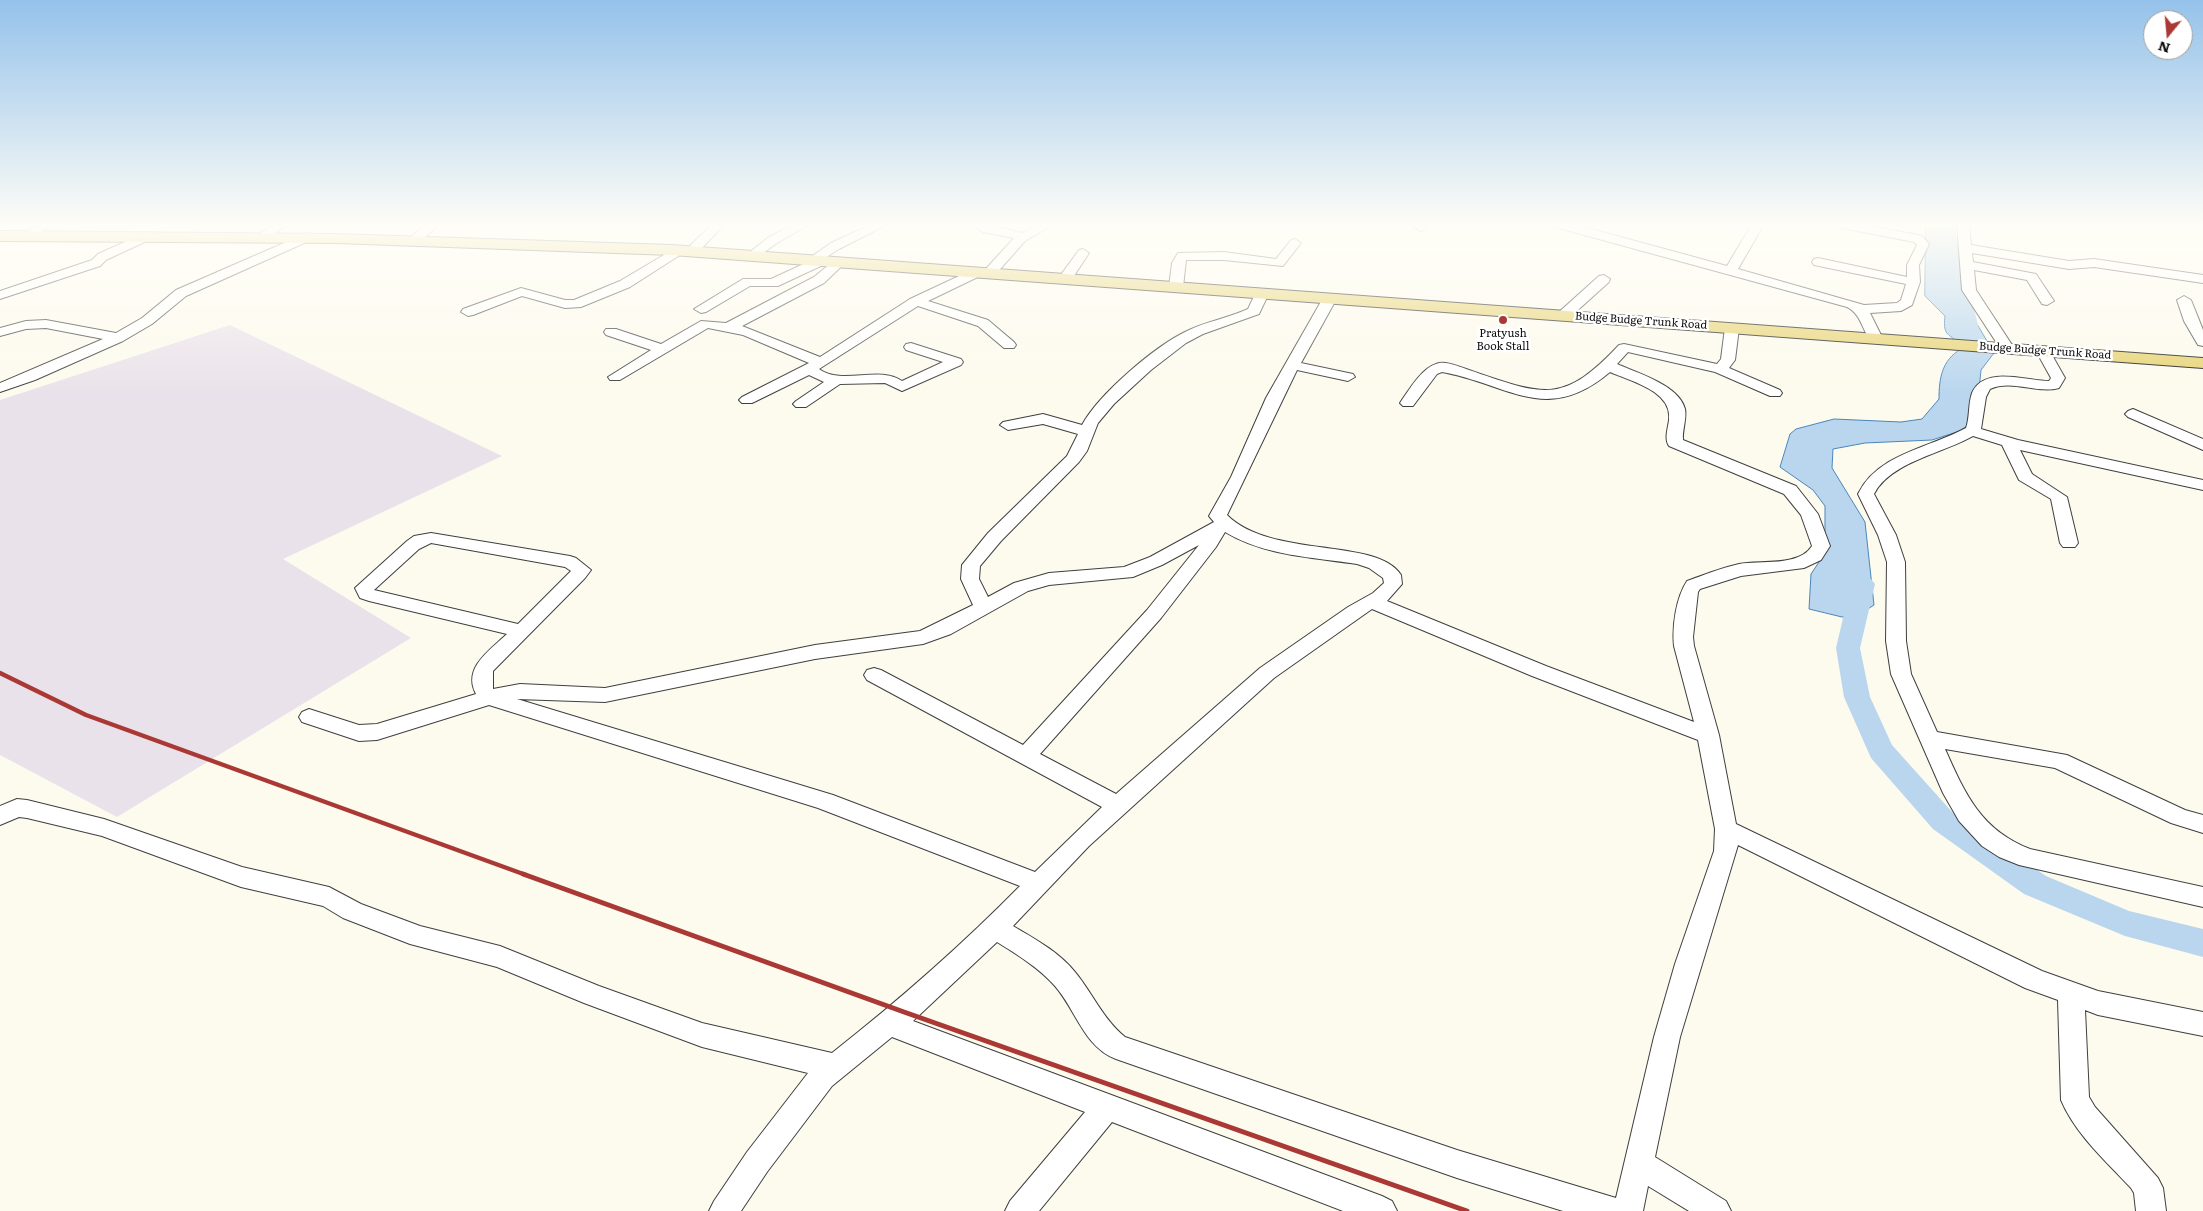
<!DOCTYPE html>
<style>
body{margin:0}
#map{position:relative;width:2203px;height:1211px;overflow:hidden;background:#fdfbee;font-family:Literata,serif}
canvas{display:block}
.north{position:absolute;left:2143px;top:10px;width:50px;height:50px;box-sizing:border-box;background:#fff;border:1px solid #9e9e9e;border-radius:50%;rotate:197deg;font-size:14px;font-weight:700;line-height:20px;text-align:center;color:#0c0c0c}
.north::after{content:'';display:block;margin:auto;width:18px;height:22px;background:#aa3936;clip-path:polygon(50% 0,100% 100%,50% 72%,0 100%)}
</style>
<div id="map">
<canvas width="2203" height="1211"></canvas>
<div class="north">N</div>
</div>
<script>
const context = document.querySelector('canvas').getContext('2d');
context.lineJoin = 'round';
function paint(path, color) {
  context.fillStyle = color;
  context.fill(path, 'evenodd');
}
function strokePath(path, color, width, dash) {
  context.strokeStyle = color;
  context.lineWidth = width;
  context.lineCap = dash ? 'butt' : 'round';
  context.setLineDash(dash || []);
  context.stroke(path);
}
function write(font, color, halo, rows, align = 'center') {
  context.font = font + ' Literata,serif';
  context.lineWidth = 5;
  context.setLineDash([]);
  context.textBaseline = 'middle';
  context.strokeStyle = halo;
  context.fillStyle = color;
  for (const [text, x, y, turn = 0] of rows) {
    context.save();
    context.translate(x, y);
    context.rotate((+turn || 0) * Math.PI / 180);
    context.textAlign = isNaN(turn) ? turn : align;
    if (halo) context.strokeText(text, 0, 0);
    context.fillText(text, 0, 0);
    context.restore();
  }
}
paint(new Path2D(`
 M230,325L502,456L283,559L411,638L117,817L0,755V400Z`), '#eae2ea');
const water = new Path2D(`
 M1926,224H1953L1956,240L1952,244L1953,283L1994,353L1981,370L1976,419L1960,431L1932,440L1865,443L1833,449L1832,468L1865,522L1874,605L1857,616L1842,617L1809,609L1811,574L1825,553V506L1813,490L1780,467L1790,434L1796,429L1834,419L1901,422L1922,419L1939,399C1939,378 1942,360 1961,349C1952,331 1942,340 1945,316L1925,296Z`);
paint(water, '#b9d6ee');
strokePath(water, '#4986bb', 1);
paint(new Path2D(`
 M1940,224H1956L1955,234L1979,329L1976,333H1964L1961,329L1939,234Z
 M1863,577L1871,579L1875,584L1860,648L1870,697L1892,745L1953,813L2046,876L2129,911L2203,929V957L2125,936L2024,894L1933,829L1871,758L1844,697L1836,648L1851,584L1855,579Z`), '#b9d6ee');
const minor = new Path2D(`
 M39,224H53L31,239H23L21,236Z
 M273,224H287L268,239H260L258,236Z
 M426,224H439L420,242H412L410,239L412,236Z
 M712,224H725L696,254H688L686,251L688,248Z
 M795,224H810L777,243L755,259H747L745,256L769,237Z
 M872,224H888L839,249L825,258L827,261L825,264L778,286H750L706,312L701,313L694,309L743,279H771L810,261L811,257L831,243Z
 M971,224H986L1022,233L1039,224H1054L1025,241L994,276L984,274L928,301L988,320L1014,342L1016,345L1014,348H1004L978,326L918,306L819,369C843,386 878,365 902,381L943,362L906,350L904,347L906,344L911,343L961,359L963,362L961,365L902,391L885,383L840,384L806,407H796L793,404L796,401L824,382L809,375L752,403H742L739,400L742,397L809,363L743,335L708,328L620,380H610L608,377L651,350L606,335L604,332L606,329H616L661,344L701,321L726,323L814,277L836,259L840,258L846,262L824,283L742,326L820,357L910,299L974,269L984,271L1014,238L983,232Z
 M1416,224H1428L1424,230L1420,231L1414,227Z
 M1553,224H1573L1727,266L1752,224H1764L1738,269L1864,305L1897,303L1901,300L1906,284L1814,265L1812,262L1814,259L1818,258L1907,277V265L1917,245L1914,242L1837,227L1835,224H1860L1918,235L1922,236L1929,244L1919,265L1920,282L1912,305L1901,311L1870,313L1883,339L1876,343C1863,340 1864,315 1847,307L1555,227Z
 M1957,224H1969L1971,245L2069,261L2094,259L2203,275V283L2094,267L2069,269L1972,253L1973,262L2036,274L2054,301L2047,305L2042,304L2027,280L1974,270L1976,290L2014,348L2007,352L2002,351L1962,290Z
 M147,232L153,236L151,239L106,260L100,266L0,299V291L92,260L98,254Z
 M307,233L313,237L311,240L186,296L152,324L123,341L35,380L0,392V383L103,339L46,328L26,329L0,336V328L26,321L46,320L116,333L142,318L176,290Z
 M1295,239L1301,243L1283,266L1224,260H1186L1183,287L1176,291L1169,287L1172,263L1178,253L1224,252L1276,259L1291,240Z
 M679,246L685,250L683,253L630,287L581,307L565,308L522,296L473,315L468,316L461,312L463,309L521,288L565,300H574L620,281Z
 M1083,249L1089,253L1070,282H1060L1059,279L1060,276L1079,250Z
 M1604,275L1610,279L1609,282L1569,318H1559L1557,315L1559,312L1599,276Z
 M1262,289L1269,293L1259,314L1203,334L1186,343L1151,370L1114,404L1098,423L1087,451L1079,462L1001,541L980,566L979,579L988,597L1014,583L1049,573L1124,567L1150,557L1214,522L1209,516L1231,477L1266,398L1323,298L1330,294L1337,298L1301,363L1353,374L1355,377L1348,381L1297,370L1227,515C1271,559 1377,537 1401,575L1402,584L1387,601L1546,666L1694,722L1674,646C1672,626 1676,598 1687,581C1704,575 1721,568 1739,564C1760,560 1799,567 1812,546L1801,515L1784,494L1669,446C1664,439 1668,428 1669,420C1673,391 1630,381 1610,372C1546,426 1509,384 1442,372L1437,374L1413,406H1403L1400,403C1409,390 1421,369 1436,364C1445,360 1460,367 1469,370C1543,395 1562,406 1619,345L1624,344L1717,364L1721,359L1725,328L1727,325H1737L1739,328L1735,360L1729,368L1780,390L1782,393L1780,396H1770L1715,372L1628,352L1617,364C1637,373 1679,385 1685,409C1687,419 1682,430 1683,440L1796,486L1818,514L1830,546L1821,560L1804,568L1741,576L1700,589L1698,592L1693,637L1694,646L1719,735L1736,824L2042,971L2098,991L2203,1012V1036L2098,1015L2085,1010L2089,1097L2095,1107L2158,1178L2163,1188L2166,1211H2136L2134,1193L2131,1188C2106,1161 2076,1135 2061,1100L2058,1000L2025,988L1738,845L1680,1037L1655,1157L1726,1201L1731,1211H1689L1648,1186L1643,1211H1563L1457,1178L1116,1059C1084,1047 1076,1010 1055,986C1039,968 1018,955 997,942L913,1021L1382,1196L1392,1201L1397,1211H1343L1112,1122L1039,1211H1005L1010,1201L1085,1112L892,1037L832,1086L767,1172L741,1211H709L714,1201L747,1152L808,1073L702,1047L584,1003L497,967L410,944L343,918L323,906L241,887L102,836L27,818L19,817L0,825V806L17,799L27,800L104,819L242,867L329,887L361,904L420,926L500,946L599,986L702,1023L832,1053C898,1001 961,946 1020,886L818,808L489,705L377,740L359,741L302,722L299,717L302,712L309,709L359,725L377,724L476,694C462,668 490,650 507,634L369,601L360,598L355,588L407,541L414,536L431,533L570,556L576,558L591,570L585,578L493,671V689L520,684L605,688L815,645L920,631L973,605L961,579L962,565L988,533L1067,456L1078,434L1043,424L1008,430L1000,425L1003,422L1043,414L1082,425C1099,394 1155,346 1187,331C1207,321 1229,318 1248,309L1257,290ZM1225,532C1265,556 1312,557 1357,564L1369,568L1383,578L1384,583L1373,593L1348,607L1260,668L1116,794L1040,754L1161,618L1216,547ZM431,543L565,567L571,571L518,624L374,590L419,549ZM1199,545L1147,610L1023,745L881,670L874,668L867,670L864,675L867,680L1102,807L1035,872L833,795L517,699L605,702L815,659L923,644L951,634L1028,591L1049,585L1133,577L1162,565ZM1372,609L1532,676L1698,740L1715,829L1714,851L1675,964L1654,1037L1616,1198L1457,1150L1125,1037C1103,1019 1093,994 1075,972C1059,952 1035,939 1013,926L1089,846L1274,678Z
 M2184,296L2191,300L2203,330V346L2198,345L2184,321L2177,300Z
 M2043,347L2048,348L2065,378L2059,388C2037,394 2012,379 1990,389L1986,397L1981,429L2018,440L2203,480V490L2020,450L2032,474L2067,497L2078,543L2075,547H2063L2060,543L2051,499L2019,480L2002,445L1973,436C1944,453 1890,462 1874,494L1896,535L1905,562L1906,641L1911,674L1937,732L2067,755L2185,810L2203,815V833L2171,823L2055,768L1945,749C1965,794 1981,830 2030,849L2203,887V907L2019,865L1999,857L1982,846L1959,821L1943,793L1891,674L1886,641L1887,562L1878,535L1858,494C1877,454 1929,448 1966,428C1970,417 1968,404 1972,393C1984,365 2027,381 2049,381L2051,378L2036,351Z
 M2133,409L2203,439V450L2128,417L2125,414L2128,411Z`);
const major = new Path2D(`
 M0,231L336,234L672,245L2203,358V368L672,255L336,243L0,241Z`);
strokePath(minor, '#3f3f3f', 2);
strokePath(major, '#1d1d1d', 2);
paint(minor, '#fff');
paint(major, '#e7d374');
strokePath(new Path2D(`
 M0,673L86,715L526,875`), '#aa3936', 4.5);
strokePath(new Path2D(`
 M523,874L904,1012L1467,1211`), '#aa3936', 5);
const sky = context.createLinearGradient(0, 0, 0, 394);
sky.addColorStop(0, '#95c2ea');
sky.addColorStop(0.57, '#fefdf7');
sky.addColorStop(1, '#fefdf700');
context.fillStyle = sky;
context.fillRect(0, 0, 2203, 394);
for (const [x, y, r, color] of [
 [1503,320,5,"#aa3936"]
]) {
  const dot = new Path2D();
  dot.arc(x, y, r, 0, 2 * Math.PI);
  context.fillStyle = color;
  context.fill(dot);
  strokePath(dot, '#fff', 2);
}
write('11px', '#0c0c0c', '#fff', [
 ["Budge Budge Trunk Road",1641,321,4],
 ["Budge Budge Trunk Road",2045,351,4]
]);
write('11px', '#0c0c0c', '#fff', [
 ["Pratyush",1503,334],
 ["Book Stall",1503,347]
]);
</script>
